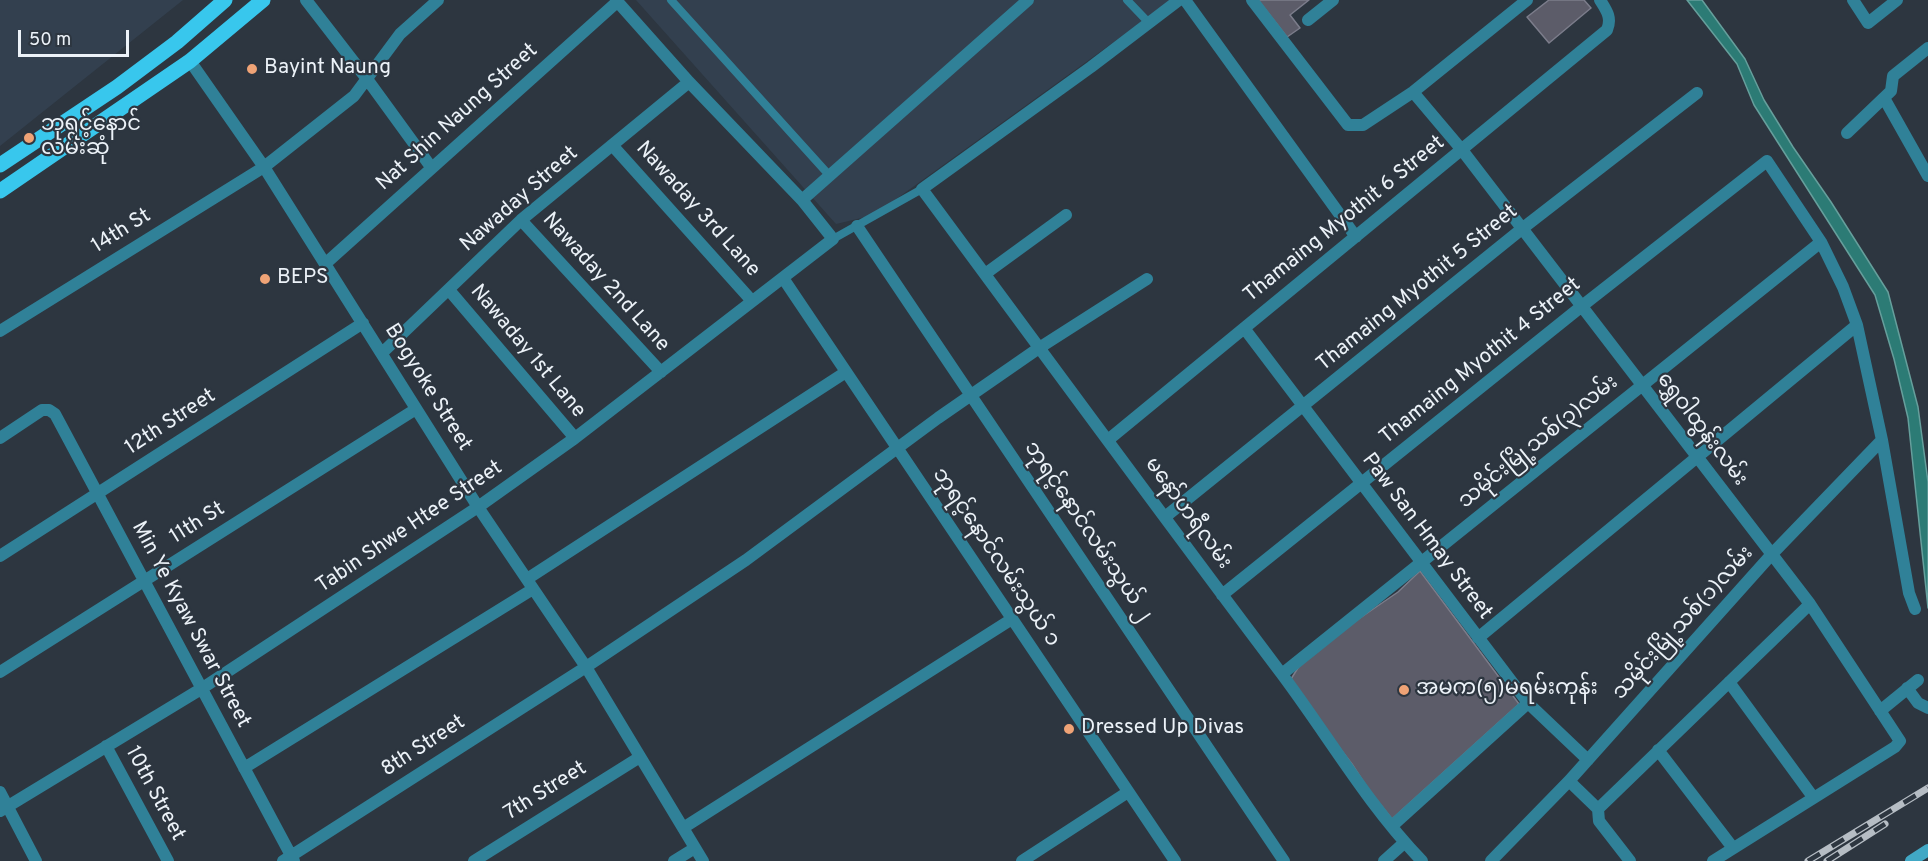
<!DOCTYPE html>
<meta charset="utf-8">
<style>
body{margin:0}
#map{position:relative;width:1928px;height:861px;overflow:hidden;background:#2d3640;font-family:Overpass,sans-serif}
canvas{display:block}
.scale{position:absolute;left:18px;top:30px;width:111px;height:27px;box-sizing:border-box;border:3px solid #ecf2f8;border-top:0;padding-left:8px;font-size:18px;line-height:21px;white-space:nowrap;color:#ecf2f8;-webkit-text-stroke:4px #2d3640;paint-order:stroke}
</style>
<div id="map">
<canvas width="1928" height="861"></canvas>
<div class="scale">50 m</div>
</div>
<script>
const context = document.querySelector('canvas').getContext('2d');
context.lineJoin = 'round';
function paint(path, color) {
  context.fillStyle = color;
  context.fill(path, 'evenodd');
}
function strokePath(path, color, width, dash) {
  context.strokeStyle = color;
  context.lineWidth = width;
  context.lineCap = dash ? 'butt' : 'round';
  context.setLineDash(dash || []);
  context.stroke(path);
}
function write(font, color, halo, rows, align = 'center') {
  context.font = font + ' Overpass,"Noto Sans Myanmar",sans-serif';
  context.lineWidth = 4.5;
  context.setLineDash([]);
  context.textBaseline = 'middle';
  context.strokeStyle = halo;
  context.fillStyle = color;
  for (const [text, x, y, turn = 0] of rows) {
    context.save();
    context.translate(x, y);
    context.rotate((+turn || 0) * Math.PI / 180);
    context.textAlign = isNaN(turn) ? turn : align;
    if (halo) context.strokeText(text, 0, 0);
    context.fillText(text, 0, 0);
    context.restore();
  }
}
paint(new Path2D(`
 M0,0H183L0,146Z
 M636,0H1172L874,215L836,224Z`), '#33404f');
const water = new Path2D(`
 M1687,0H1702L1745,59L1764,100L1793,147L1831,202L1888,292L1918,407L1928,482V608L1908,418L1894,359L1875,295L1754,105L1737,64Z`);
paint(water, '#2c7b75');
strokePath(water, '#669f9c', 1.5);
const building = new Path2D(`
 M1258,0H1309L1290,15L1300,28L1287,37Z
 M1549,0H1584L1591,8L1549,43L1527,17Z
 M1420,571L1519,704L1392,819L1368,789L1352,764L1328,733L1291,679L1306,655L1398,592Z`);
paint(building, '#5c5c69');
strokePath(building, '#7c7d8b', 1.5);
strokePath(new Path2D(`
 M671,0L829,175
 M1127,0L1149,23
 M833,239L922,189`), '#308198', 8);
strokePath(new Path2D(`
 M306,0L367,79L431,167
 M1179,0L1091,67L922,189C1041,350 1158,510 1278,669C1326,732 1366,803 1422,861
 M1185,0L1356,237
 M1252,0L1348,125H1363L1413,92L1527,0
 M1853,0L1868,23L1897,0
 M1308,20L1333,0
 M190,61L264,167L478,507L586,667L703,861
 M1413,92L1462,150L1810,604L1900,741L1895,747L1713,861
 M1884,98L1928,176
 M1847,133L1891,91L1893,76L1928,48
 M612,145L752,301
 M802,200L1028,0
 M521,220L661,372
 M857,226L1284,861
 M325,264L617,2
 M985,274L1066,215
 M783,278L1175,861
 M449,290L575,438
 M1244,328L1528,703L1588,760
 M0,331L264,167L354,96L400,34L438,0
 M382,353L521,220L689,82
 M0,438L42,410H49L55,414L294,861
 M1108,440L1607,30C1612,18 1607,11 1600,0
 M1165,517L1523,228L1697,93
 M0,556L363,323
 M527,579L846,372
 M1222,595L1582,306L1767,161L1821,242L1843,287L1857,325L1882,440L1909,593L1915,609
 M1478,638L1857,325
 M0,672L416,409
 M1282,674L1821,242
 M1729,682L1813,797
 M1907,688L1918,703L1928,708
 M1880,711L1918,680
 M106,746L168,861
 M1658,750L1733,848
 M244,768L533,589
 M1569,781L1598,809L1599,821L1630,861
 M0,792L36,861
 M1598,809L1810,604
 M0,811L201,689L478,507L575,438L833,239L802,200L689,82L616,0
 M1392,826L1528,703
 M683,828L1012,619
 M283,861L586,667L746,560L938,418L1039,348L1147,279
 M474,861L640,757
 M674,861L695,848
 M1022,861L1128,792
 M1384,861L1404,843
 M1491,861L1569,781L1772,554L1882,440`), '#308198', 12);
strokePath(new Path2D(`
 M1911,861L1928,850`), '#41a8c5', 12);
strokePath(new Path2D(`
 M0,165L117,87L177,42L225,0
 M0,191L190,61L263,0`), '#38c7ed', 15);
const rail = new Path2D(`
 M1808,861L1928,788
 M1827,861L1885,824`);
strokePath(rail, '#b6bdc4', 7);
strokePath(rail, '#2d3640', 4.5, [14]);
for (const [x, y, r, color] of [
 [252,69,6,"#efa376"],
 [29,138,6,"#efa376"],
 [265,279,6,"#efa376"],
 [1404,690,6,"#efa376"],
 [1069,729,6,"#efa376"]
]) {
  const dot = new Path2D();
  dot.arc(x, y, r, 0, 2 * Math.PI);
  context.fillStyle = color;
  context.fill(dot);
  strokePath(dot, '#2d3640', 2);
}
write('21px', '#ecf2f8', '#2d3640', [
 ["Bayint Naung",264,69],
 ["ဘုရင့်နောင်",41,126],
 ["လမ်းဆုံ",41,150],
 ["BEPS",277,279],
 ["အမက(၅)မရမ်းကုန်း",1416,690],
 ["Dressed Up Divas",1081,729]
], 'left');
write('21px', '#ecf2f8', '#2d3640', [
 ["Nat Shin Naung Street",458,118,-42],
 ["Nawaday Street",520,200,-41],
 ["Nawaday 3rd Lane",697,210,48],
 ["Thamaing Myothit 6 Street",1345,220,-39],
 ["14th St",122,232,-32],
 ["Nawaday 2nd Lane",605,283,48],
 ["Thamaing Myothit 5 Street",1418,289,-39],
 ["Nawaday 1st Lane",527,352,50],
 ["Thamaing Myothit 4 Street",1481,362,-39],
 ["Bogyoke Street",427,388,58],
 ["12th Street",171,423,-33],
 ["ရွှေဝါထွန်းလမ်း",1701,430,53],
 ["သမိုင်းမြို့သစ်(၃)လမ်း",1539,443,-39],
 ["မနော်ဟရီလမ်း",1187,514,54],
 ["11th St",198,524,-32],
 ["Tabin Shwe Htee Street",410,528,-34],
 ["ဘုရင့်နောင်လမ်းသွယ် ၂",1087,532,56],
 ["Paw San Hmay Street",1426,537,53],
 ["ဘုရင့်နောင်လမ်းသွယ် ၁",995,558,56],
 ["သမိုင်းမြို့သစ်(၁)လမ်း",1684,624,-48],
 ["Min Ye Kyaw Swar Street",190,625,62],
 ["8th Street",424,747,-33],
 ["7th Street",546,792,-32],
 ["10th Street",154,794,62]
]);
</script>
